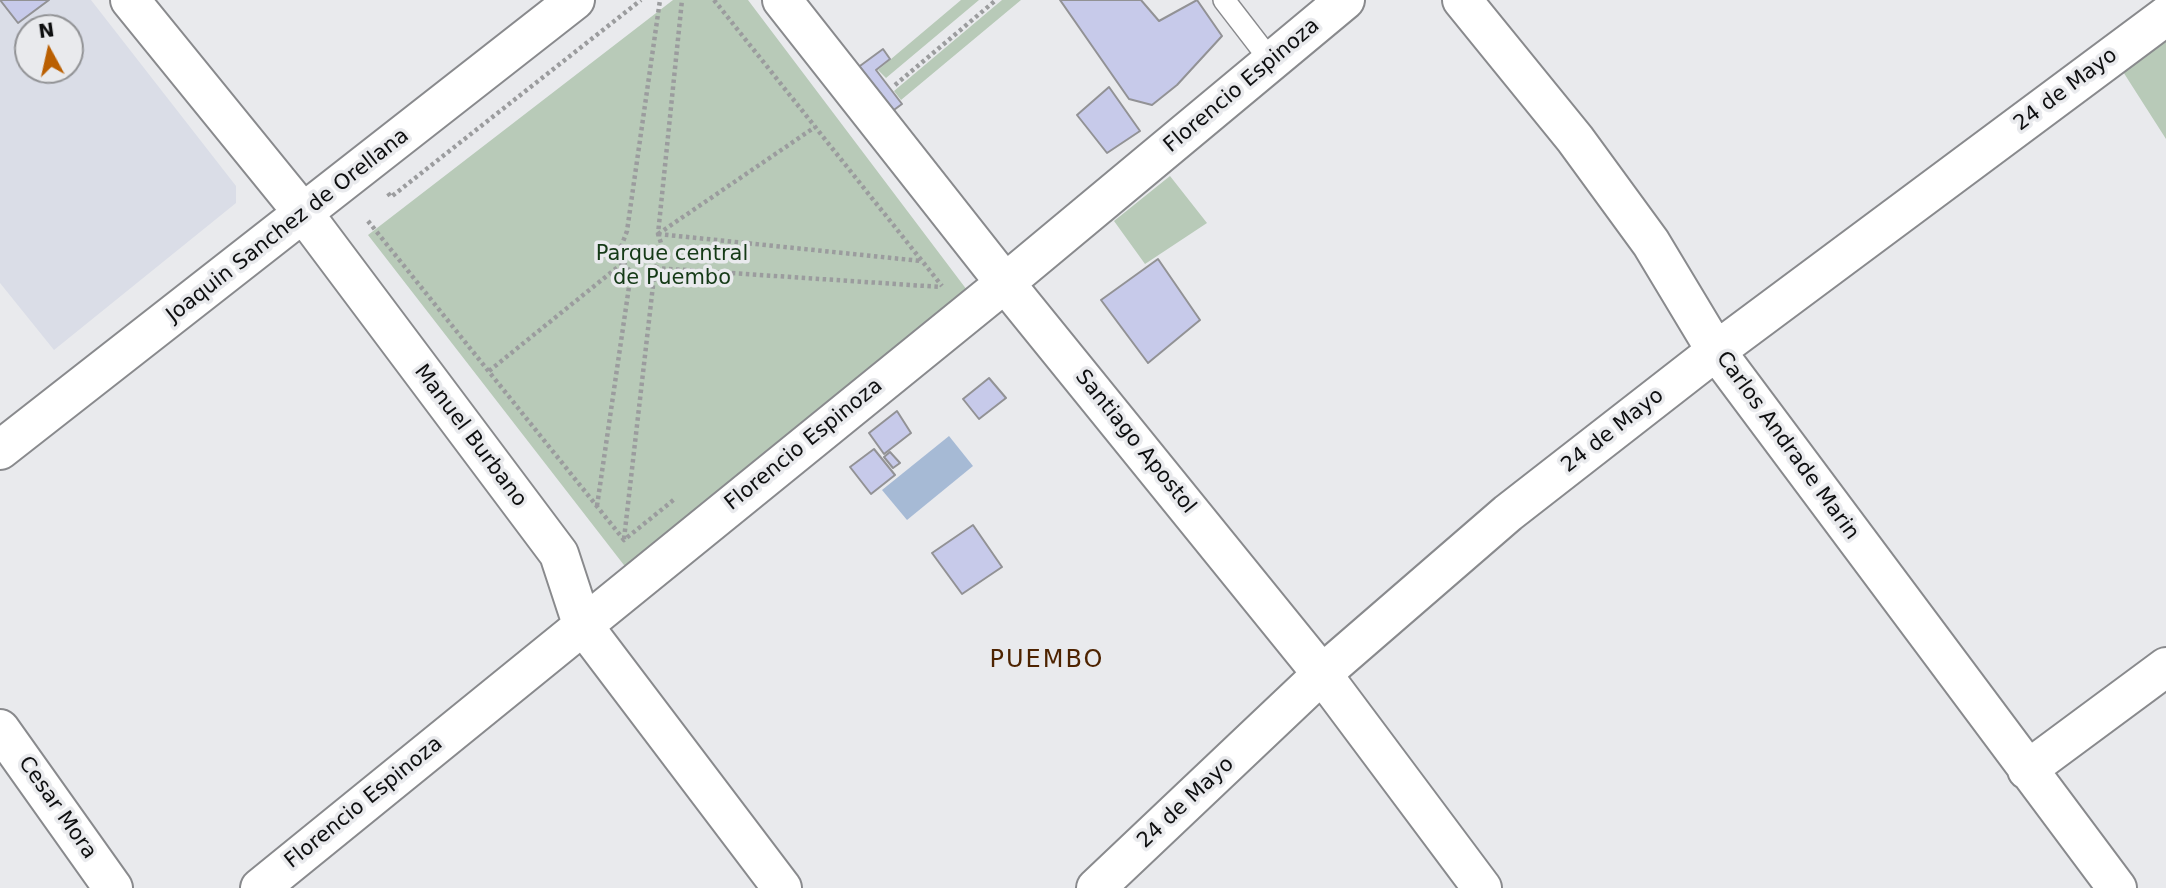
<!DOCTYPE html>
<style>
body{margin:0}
#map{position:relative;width:2166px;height:888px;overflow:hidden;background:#e9eaed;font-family:"DejaVu Sans",sans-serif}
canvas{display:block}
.north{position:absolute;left:14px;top:14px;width:70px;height:70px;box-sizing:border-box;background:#e9eaed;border:2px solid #919295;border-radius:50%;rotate:352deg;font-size:19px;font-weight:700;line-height:28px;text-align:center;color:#0e0f10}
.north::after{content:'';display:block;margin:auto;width:24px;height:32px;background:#ba5f01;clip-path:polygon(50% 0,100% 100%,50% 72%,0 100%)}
</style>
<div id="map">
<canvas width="2166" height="888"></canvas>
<div class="north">N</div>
</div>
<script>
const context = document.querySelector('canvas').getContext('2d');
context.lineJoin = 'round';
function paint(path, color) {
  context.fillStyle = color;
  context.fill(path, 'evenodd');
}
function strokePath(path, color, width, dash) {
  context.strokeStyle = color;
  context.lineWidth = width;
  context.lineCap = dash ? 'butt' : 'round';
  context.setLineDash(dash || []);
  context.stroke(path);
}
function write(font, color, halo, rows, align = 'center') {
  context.font = font + ' "DejaVu Sans",sans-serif';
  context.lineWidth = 7;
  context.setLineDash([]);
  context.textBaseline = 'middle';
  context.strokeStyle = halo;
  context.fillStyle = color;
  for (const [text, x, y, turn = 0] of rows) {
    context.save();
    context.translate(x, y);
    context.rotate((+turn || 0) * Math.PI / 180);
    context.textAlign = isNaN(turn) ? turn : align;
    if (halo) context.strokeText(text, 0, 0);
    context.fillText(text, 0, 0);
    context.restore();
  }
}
paint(new Path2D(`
 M0,0H91L236,186V203L54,350L0,283ZM28,28H70V70H28Z`), '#dadde7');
paint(new Path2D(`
 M673,0H748L973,298L627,569L368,235Z
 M961,0H979L886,78L878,70Z
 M1002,0H1021L901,100L894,91Z
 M2166,31V139L2120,67Z
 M1170,176L1207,223L1145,264L1114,221Z`), '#b8cab8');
paint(new Path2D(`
 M949,436L973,466L907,520L882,490Z`), '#a6bad5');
const building = new Path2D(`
 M0,0H49L18,23Z
 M1060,0H1141L1159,21L1197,0L1222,36L1177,85L1152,105L1129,99Z
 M883,49L890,59L876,70L902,104L883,118L849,74Z
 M1109,87L1140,131L1107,153L1077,115Z
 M1158,259L1200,320L1148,363L1101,300Z
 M989,378L1006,398L979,419L963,399Z
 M897,411L911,433L884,454L869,433Z
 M874,449L895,475L871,494L850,467Z
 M890,452L900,463L893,468L884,457Z
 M973,525L1002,567L962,594L932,553Z`);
paint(building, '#c7caea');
strokePath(building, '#929295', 2);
const lane = new Path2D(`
 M1224,0L1271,61`);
const street = new Path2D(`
 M130,0L304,214L559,554L582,624L782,888
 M782,0L1005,283L1322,674L1482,888
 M1462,0L1575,139L1651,243L1716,351L2117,888
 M0,450L575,0
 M0,729L113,888
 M2027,770L2166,667
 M260,888L1005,283L1345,0
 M1096,888L1322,674L1508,513L1716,351L2166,16`);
strokePath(lane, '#898a8d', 24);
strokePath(street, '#898a8d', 42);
strokePath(new Path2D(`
 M714,0L942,286
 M895,85L996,0
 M388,193L391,197L641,0
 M368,221L624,540L676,498
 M658,234L921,261
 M658,234L815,127
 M655,268L941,287
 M489,371L624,262
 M597,506L631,273L618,255L627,231L660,0
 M624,539L655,268L664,252L658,234L682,0`), '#9b9c9e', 4.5, [3.5, 3.5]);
strokePath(lane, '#fff', 21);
strokePath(street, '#fff', 38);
write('21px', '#0e0f10', '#e9eaed', [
 ["Florencio Espinoza",1242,86,-40],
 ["24 de Mayo",2066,90,-37],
 ["Joaquin Sanchez de Orellana",288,226,-38],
 ["24 de Mayo",1613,431,-38],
 ["Manuel Burbano",470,436,53],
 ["Santiago Apostol",1135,442,51],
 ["Florencio Espinoza",804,445,-39],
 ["Carlos Andrade Marin",1787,446,54],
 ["Florencio Espinoza",364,803,-39],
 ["24 de Mayo",1186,803,-43],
 ["Cesar Mora",57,808,55]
]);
write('21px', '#153a17', '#e9eaed', [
 ["Parque central",672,255],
 ["de Puembo",672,279]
]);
context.letterSpacing = '2px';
write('24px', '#4e2300', '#e9eaed', [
 ["PUEMBO",1047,661]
]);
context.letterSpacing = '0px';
</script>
